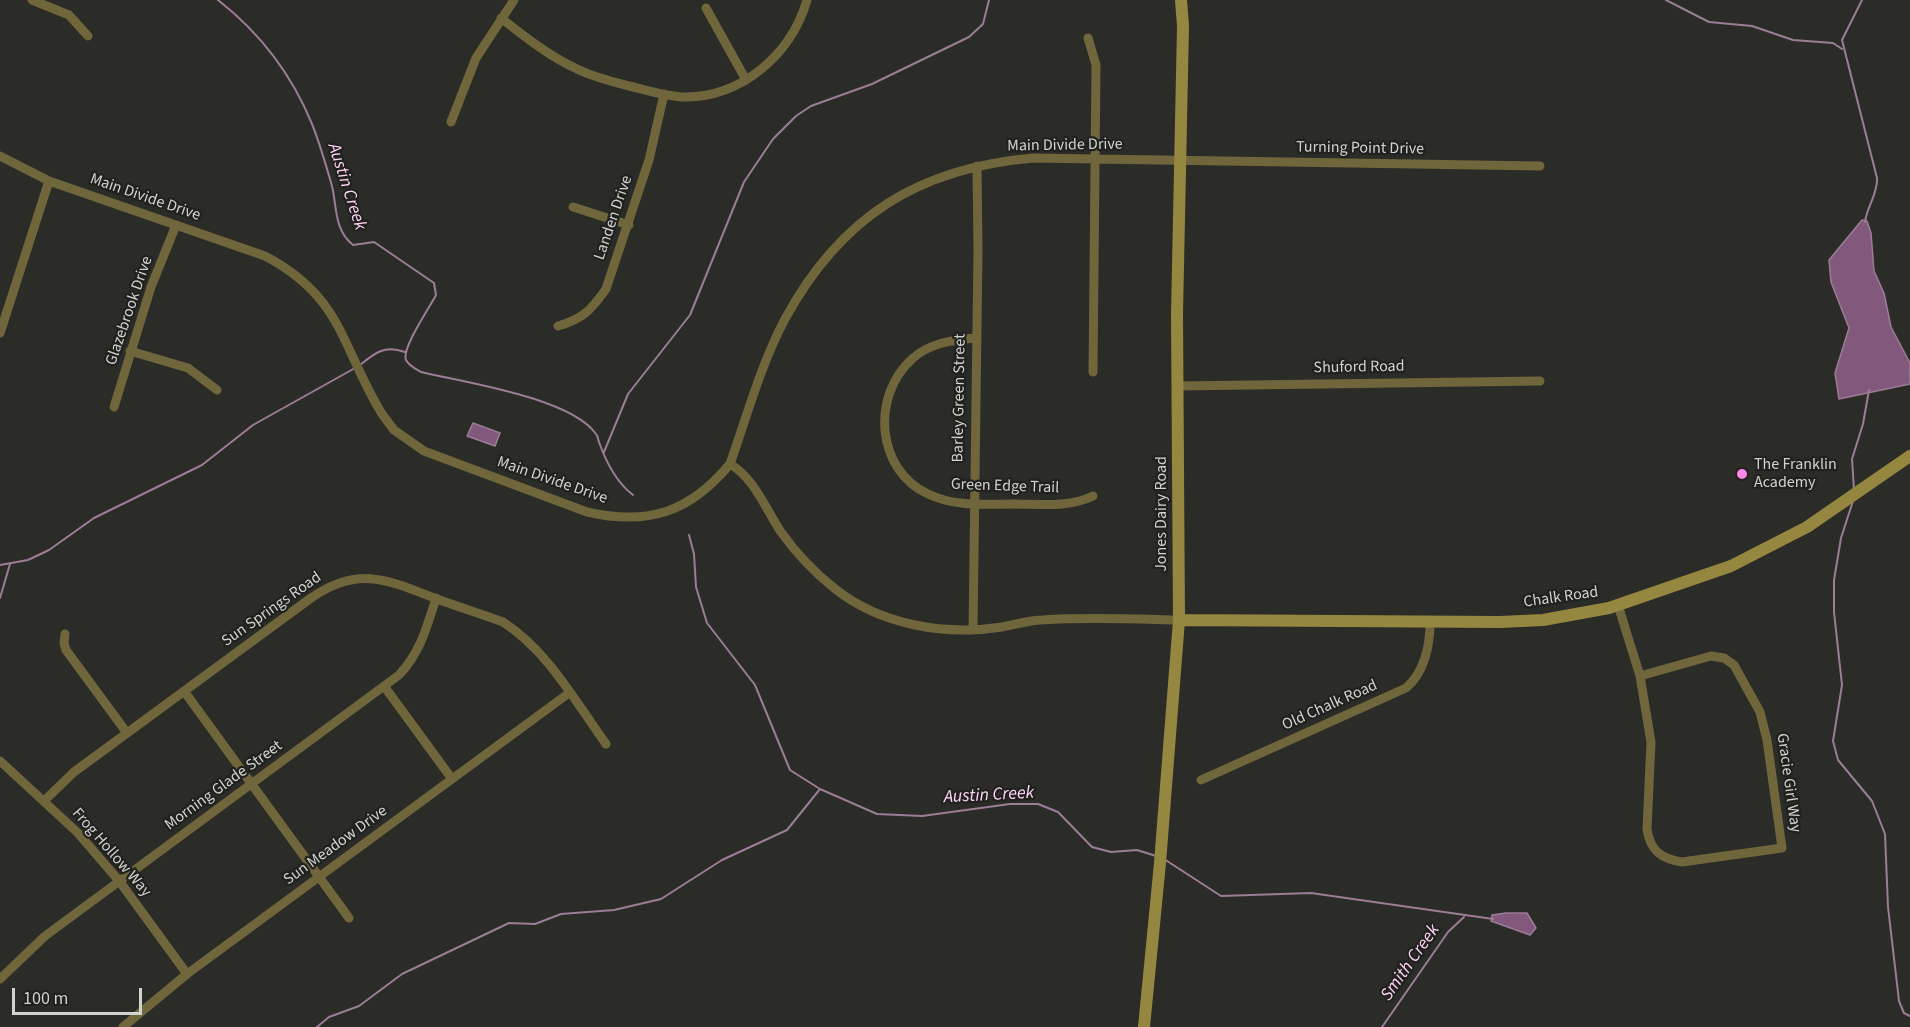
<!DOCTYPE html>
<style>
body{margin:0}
#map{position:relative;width:1910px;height:1027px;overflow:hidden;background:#2b2b28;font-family:"Source Sans 3",sans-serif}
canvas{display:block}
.scale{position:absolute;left:12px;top:988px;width:130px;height:27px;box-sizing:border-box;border:3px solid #d2d2d0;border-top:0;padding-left:8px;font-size:18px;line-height:21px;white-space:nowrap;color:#d2d2d0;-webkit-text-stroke:4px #21211f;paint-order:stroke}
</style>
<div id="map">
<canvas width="1910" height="1027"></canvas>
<div class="scale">100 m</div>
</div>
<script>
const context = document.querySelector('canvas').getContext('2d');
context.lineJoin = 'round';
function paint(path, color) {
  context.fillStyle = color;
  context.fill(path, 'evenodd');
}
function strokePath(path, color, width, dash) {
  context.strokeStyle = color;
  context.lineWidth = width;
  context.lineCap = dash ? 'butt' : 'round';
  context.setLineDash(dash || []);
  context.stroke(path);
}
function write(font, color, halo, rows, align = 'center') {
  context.font = font + ' "Source Sans 3",sans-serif';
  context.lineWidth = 4.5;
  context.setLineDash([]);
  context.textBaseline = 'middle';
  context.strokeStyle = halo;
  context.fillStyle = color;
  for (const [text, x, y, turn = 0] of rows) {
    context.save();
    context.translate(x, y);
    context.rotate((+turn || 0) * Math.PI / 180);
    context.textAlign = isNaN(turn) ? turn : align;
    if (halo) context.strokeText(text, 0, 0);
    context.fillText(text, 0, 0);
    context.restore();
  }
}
const water = new Path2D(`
 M1862,220L1867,221L1871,233L1874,271L1884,293L1891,327L1910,363V384L1839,399L1835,373L1849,328L1831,282L1829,260Z
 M473,423L500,433L495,446L467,436Z
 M1506,913H1527L1536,928L1530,935L1491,921L1492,915Z`);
paint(water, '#83587d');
strokePath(water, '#9b7d96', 1.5);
strokePath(new Path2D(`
 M218,0C260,33 292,75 312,124C320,144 326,165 332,186C337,207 334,230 353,245L374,242L434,283L436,295C430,307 401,349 406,360C409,366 416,369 421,372C464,382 571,398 596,434C599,438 597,437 599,442C606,462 616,482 633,495
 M1666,0L1709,22L1752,26L1793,40L1833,43L1842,49
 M1862,0L1842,40L1877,178C1878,194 1867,206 1865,222
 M360,365C376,352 385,345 405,352
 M604,452L628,394L690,315L744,182L773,139L796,116L811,106L872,84L969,37L983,24L989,0
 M1854,490L1852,459L1863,424L1869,390
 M1853,501L1841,538L1834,580V612L1842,685L1833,741L1838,760L1872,801L1885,834L1888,907L1899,1001L1904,1013L1910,1016
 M689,535L694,554L696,587L707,623L755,685L790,770L820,789L877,814L922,816L1010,804H1038L1058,812L1092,847L1111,852L1137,850L1156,856
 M0,565L28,560L49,550L94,518L202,465L253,425L355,368
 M0,598L10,564
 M1164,859L1221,896L1311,893L1493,919
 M317,1027L329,1017L359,1006L402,974L509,923L535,924L561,914L614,910L661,899L722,860L787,830L820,789
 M1382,1027L1448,932L1464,917`), '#9b7d96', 2);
strokePath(new Path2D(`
 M32,0L69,15L88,36
 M706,8L746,80
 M501,18C525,37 549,56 577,69C593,77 611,81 629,86C646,90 665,96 683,97C741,98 791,55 807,0
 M1088,38L1096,65L1093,372
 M451,122L476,58L514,0
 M0,156L49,181L265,256C343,297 341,347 382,414L394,430L424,451L587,512C649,526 690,512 730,464C747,416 761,364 785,319C841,216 919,168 1033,158L1540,166
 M573,207L629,225
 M558,326C583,319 591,310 606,289L649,160L664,94
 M0,333L49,181
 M975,338C953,340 929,343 912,359C871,396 876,470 928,494C955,507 984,504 1013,504C1041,504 1068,508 1093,496
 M130,351L188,368L217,390
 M1178,386L1540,381
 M114,407L151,287L176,225
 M730,464C755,479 765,508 781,532C796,553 814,572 834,588C880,625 945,636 1002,627C1015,625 1029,620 1042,620C1087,617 1133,619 1179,620
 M1618,605L1640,676L1711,656L1724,658L1734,665L1760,712L1767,740L1782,848L1682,862C1662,859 1650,851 1647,829L1651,742L1640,676
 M973,630L978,251L977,166
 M65,634L64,643L66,650L127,733
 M384,686L452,779
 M184,691L349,918
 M0,761L78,833L120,882L187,974
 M1201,780L1406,688C1424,673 1430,646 1430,623
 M44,801L74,772L311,598C359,565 388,580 437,599C459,607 481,614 503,622C548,651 575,701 606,744
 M0,979L45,936L399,675C420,653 427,627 436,598
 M123,1027L187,974L569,693`), '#6f663b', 9);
strokePath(new Path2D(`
 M1179,620L1500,622L1543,620L1609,608L1731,566L1807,527L1910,456
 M1144,1027L1160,863L1179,620L1177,314L1183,26L1181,0`), '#968740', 12);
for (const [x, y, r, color] of [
 [1742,474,6,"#f888ea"]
]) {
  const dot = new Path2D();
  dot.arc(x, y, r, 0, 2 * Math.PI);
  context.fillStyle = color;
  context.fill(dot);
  strokePath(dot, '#21211f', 2);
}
write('16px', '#d2d2d0', '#21211f', [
 ["Main Divide Drive",1065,146,-1],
 ["Turning Point Drive",1360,149,1],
 ["Main Divide Drive",145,198,19],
 ["Landen Drive",614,218,-71],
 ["Glazebrook Drive",130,311,-71],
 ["Shuford Road",1359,368,-1],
 ["Barley Green Street",960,398,-89],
 ["Main Divide Drive",552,481,19],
 ["Green Edge Trail",1005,487,2],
 ["Jones Dairy Road",1162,514,-90],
 ["Chalk Road",1561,598,-8],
 ["Sun Springs Road",272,610,-35],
 ["Old Chalk Road",1330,706,-24],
 ["Gracie Girl Way",1788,783,82],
 ["Morning Glade Street",224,786,-36],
 ["Sun Meadow Drive",336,846,-36],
 ["Frog Hollow Way",111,853,49]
]);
write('16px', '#d2d2d0', '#21211f', [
 ["The Franklin",1754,465],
 ["Academy",1754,483]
], 'left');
write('italic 18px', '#ffd5f7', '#21211f', [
 ["Austin Creek",346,187,72],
 ["Austin Creek",989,796,-3],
 ["Smith Creek",1411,963,-55]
]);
</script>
